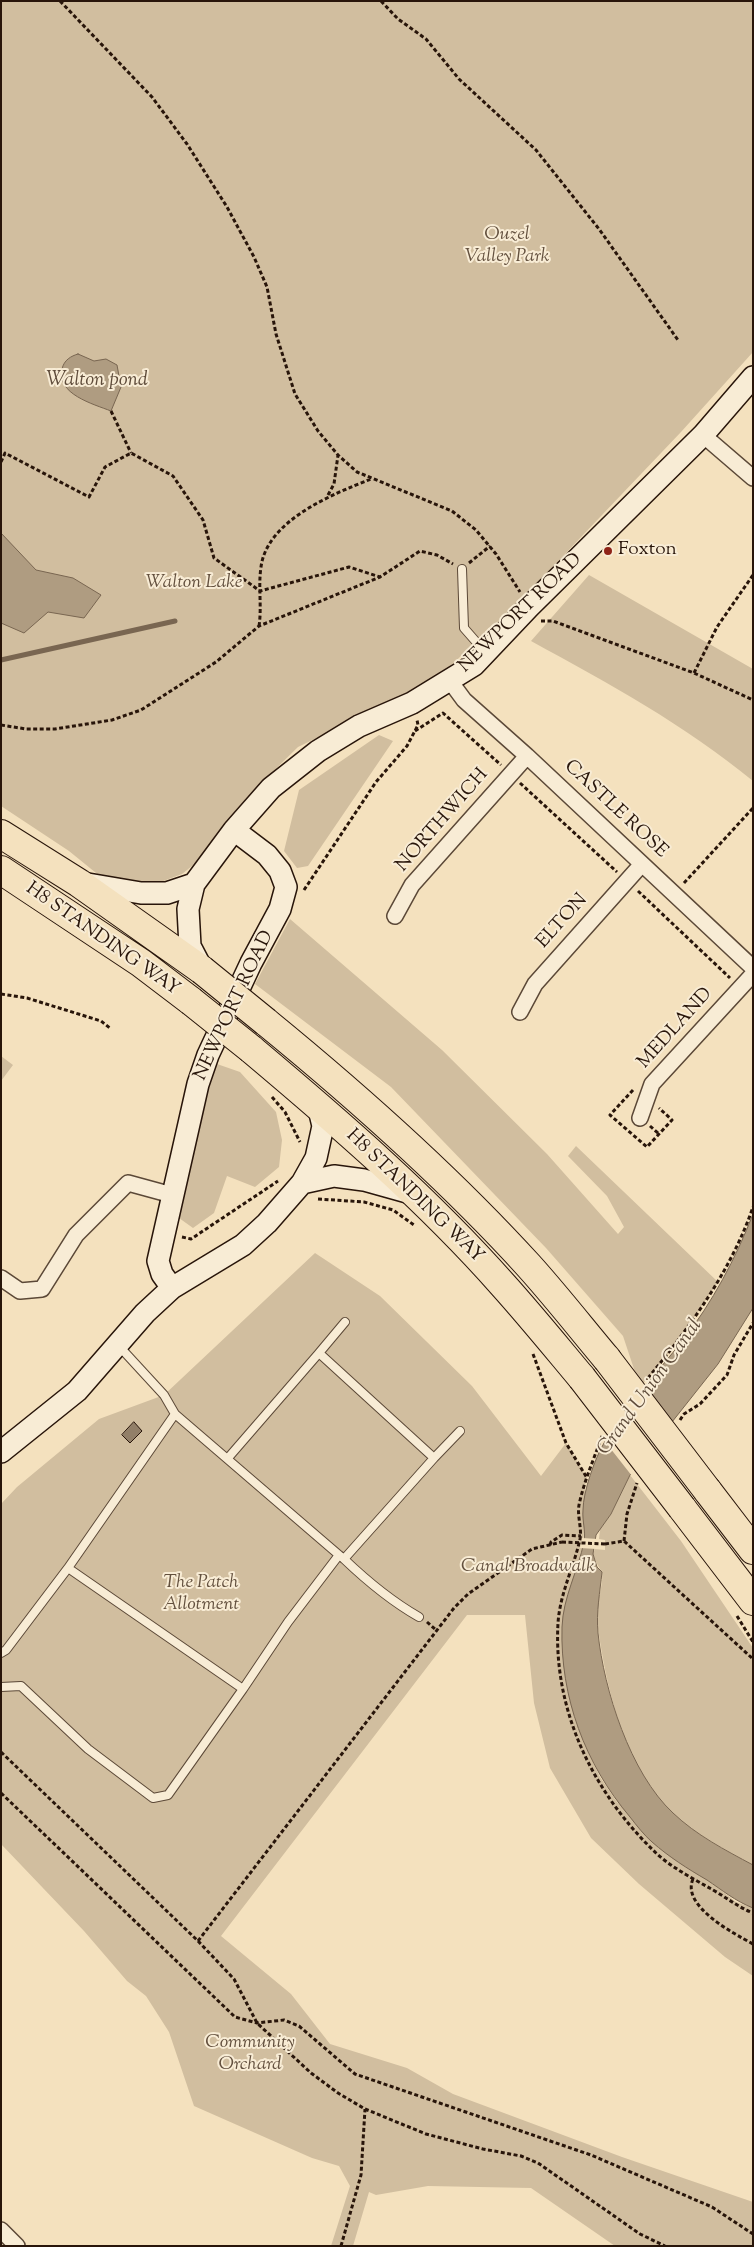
<!DOCTYPE html>
<style>
body{margin:0}
#map{position:relative;width:754px;height:2247px;overflow:hidden;background:#f4e1be;font-family:"Sorts Mill Goudy",serif}
canvas{display:block}
.frame{position:absolute;inset:0;border:2px solid #28150a;pointer-events:none}
</style>
<div id="map">
<canvas width="754" height="2247"></canvas>
<div class="frame"></div>
</div>
<script>
const context = document.querySelector('canvas').getContext('2d');
context.lineJoin = 'round';
function paint(path, color) {
  context.fillStyle = color;
  context.fill(path, 'evenodd');
}
function strokePath(path, color, width, dash) {
  context.strokeStyle = color;
  context.lineWidth = width;
  context.lineCap = dash ? 'butt' : 'round';
  context.setLineDash(dash || []);
  context.stroke(path);
}
function write(font, color, halo, rows, align = 'center') {
  context.font = font + ' "Sorts Mill Goudy",serif';
  context.lineWidth = 4;
  context.setLineDash([]);
  context.textBaseline = 'middle';
  context.strokeStyle = halo;
  context.fillStyle = color;
  for (const [text, x, y, turn = 0] of rows) {
    context.save();
    context.translate(x, y);
    context.rotate((+turn || 0) * Math.PI / 180);
    context.textAlign = isNaN(turn) ? turn : align;
    if (halo) context.strokeText(text, 0, 0);
    context.fillText(text, 0, 0);
    context.restore();
  }
}
paint(new Path2D(`
 M1,1H753V352L681,432L523,598L445,671L417,689L298,747L249,795L225,822L197,862L182,874L150,886L101,877L69,851L1,806Z
 M589,575L753,669V781C685,725 608,683 531,641Z
 M379,735L393,741L308,866L297,868L284,851L299,790Z
 M290,919L442,1050L547,1154L618,1234L624,1227L607,1196L568,1156L576,1146L718,1282L671,1351L640,1387L623,1336L546,1248L391,1087L255,984Z
 M1,1056L13,1065L1,1081Z
 M217,1064L240,1072L276,1112L282,1140L279,1167L255,1187L227,1176L214,1213L193,1228L179,1218L204,1089Z
 M315,1253L380,1296L472,1386L541,1476L566,1443L587,1478L584,1489L587,1493C582,1513 586,1529 582,1550L574,1717L586,1748L600,1777L617,1802L717,1887L736,1902L753,1908V1976L725,1957L639,1884L591,1838L550,1768L534,1703L525,1615H467L221,1936L291,1994L330,2044L407,2068L453,2094L622,2157L753,2202V2246H615L531,2188L428,2186L376,2195L369,2192L353,2246H331L350,2186L339,2166L312,2158L194,2106L169,2032L146,1996L127,1981L84,1931L1,1844V1504L17,1487L99,1419L164,1395Z
 M630,1475L681,1541L753,1648V1865C725,1850 697,1835 673,1814C627,1772 608,1695 599,1635C597,1626 597,1615 598,1605C598,1596 605,1580 601,1571C598,1566 595,1560 593,1554L595,1549L605,1550V1540L599,1539L600,1529L611,1514Z`), '#d1be9f');
const water = new Path2D(`
 M78,354L94,361L106,359L117,365L121,387L111,411C93,404 56,394 62,369C64,360 71,356 78,354Z
 M1,533L36,570L73,578L101,595L84,618L48,612L24,633L1,623Z
 M753,1214V1308L718,1364L630,1475L611,1514L596,1535L593,1554L597,1567L602,1572C600,1592 596,1612 598,1633C604,1690 630,1773 673,1813C696,1835 725,1850 753,1865V1908C735,1901 722,1890 707,1880C688,1869 669,1857 652,1842C644,1835 637,1826 630,1817C585,1764 560,1697 562,1627C563,1597 578,1571 584,1542C586,1531 582,1521 583,1510C583,1492 595,1458 604,1443C626,1406 656,1374 683,1340C712,1303 736,1258 753,1214Z`);
paint(water, '#af9c81');
strokePath(water, '#796651', 1);
paint(new Path2D(`
 M642,1387L671,1427L632,1476L603,1439Z
 M582,1538L598,1539L596,1549L580,1548Z`), '#f4e1be');
strokePath(new Path2D(`
 M1,660L175,621`), '#796651', 5);
const building = new Path2D(`
 M134,1422L142,1431L130,1443L122,1435Z`);
paint(building, '#927f68');
strokePath(building, '#28150a', 1);
const lane = new Path2D(`
 M462,569L464,628L485,652
 M118,1345L164,1395L175,1414L339,1555L288,1622L243,1689L68,1568L175,1414
 M319,1353L345,1322
 M228,1458L319,1353L434,1458L344,1559L339,1555
 M434,1458L460,1431
 M344,1559C367,1581 391,1601 419,1617
 M1,1653L6,1650L68,1568
 M1,1687L21,1686L88,1749L153,1798L168,1795L243,1689`);
const street = new Path2D(`
 M703,435L753,478
 M450,681L464,700L527,756L753,968
 M395,916L412,885L527,756
 M520,1012L535,984L642,864
 M640,1118L652,1084L753,974
 M1,1278L20,1291L42,1289L76,1235L128,1183L172,1195
 M1,2230L17,2246`);
const secondary = new Path2D(`
 M82,883L141,893H167L194,884L234,830L271,788L318,751L359,726L412,703L474,665L529,607L703,435L753,377
 M194,884L188,909L190,946L202,969
 M302,1183L334,1176L364,1180L414,1194
 M172,1288L162,1274L158,1261L198,1084L208,1055L251,963L280,909L286,887L280,871L267,855L234,830
 M1,1452L77,1391L145,1313L172,1288L243,1245L267,1223L302,1183L316,1158L323,1126L318,1105`);
const highway = new Path2D(`
 M1,834L79,883L202,970
 M1,870L141,963L191,1001
 M266,1022C359,1098 448,1177 529,1266C556,1296 581,1328 607,1359
 M251,1049C339,1123 427,1199 503,1285C530,1315 556,1347 582,1378
 M707,1490L753,1550
 M682,1508L753,1601`);
strokePath(lane, '#5b4837', 10);
strokePath(street, '#5b4837', 18);
strokePath(secondary, '#28150a', 24);
strokePath(highway, '#28150a', 30);
strokePath(new Path2D(`
 M60,1L152,97L187,144L227,207L254,257L267,287L276,334L295,394L318,431L338,455L357,472L452,511L476,530L496,554L520,592
 M381,1L398,19L426,39L459,79L536,150L599,229L678,340
 M111,411L131,453
 M1,462L5,453L89,497L105,467L131,453L173,476L203,520L214,558L260,591L349,567L380,577
 M328,495L334,484L338,455
 M469,563L490,546
 M541,621H553L694,673L753,700
 M259,626C262,607 258,587 261,567C267,520 333,494 371,479
 M694,673L717,627L753,575
 M1,725L26,729H55L112,720L141,710L216,662L259,626L380,577L420,551L437,555L453,564
 M415,731L443,713L501,765
 M520,783L617,872
 M684,883L753,808
 M304,890L376,782L407,746L418,725L417,720
 M638,891L730,978
 M1,994L27,998L101,1021L111,1029
 M633,1090L610,1115L647,1147L672,1120L659,1108
 M272,1097L285,1112L300,1142
 M650,1126L659,1134
 M318,1199L364,1202L393,1210L414,1225
 M182,1237L191,1239L278,1181
 M533,1354L566,1443L587,1478
 M648,1378C690,1327 731,1271 753,1207
 M680,1420L684,1414L700,1404L727,1375L734,1355L753,1323
 M602,1436C594,1459 584,1481 579,1505C577,1516 582,1528 580,1539C574,1567 560,1593 558,1623C553,1710 593,1793 656,1853C672,1868 694,1879 713,1890C727,1898 738,1907 753,1913
 M624,1541L627,1514L637,1483
 M605,1544L624,1541L753,1659
 M550,1545L551,1542L562,1535L581,1536
 M737,1616L753,1642
 M427,1622L436,1630
 M1,1752L198,1941L454,1608L468,1594L532,1549L562,1542
 M1,1793L235,2017L257,2023L284,2020L299,2026L355,2074L591,2155L712,2207L753,2234
 M693,1879C681,1906 733,1933 753,1944
 M198,1941L234,1979L257,2023L311,2073L338,2093L365,2109L426,2134L483,2149L521,2156L538,2163L640,2234L665,2246
 M341,2246L361,2175L365,2109`), '#28150a', 3, [4, 2.5]);
strokePath(lane, '#f8ecd5', 8);
strokePath(street, '#f8ecd5', 15);
strokePath(secondary, '#f8ecd5', 21);
strokePath(highway, '#f4e1be', 28);
const highwayBridge = new Path2D(`
 M202,970L266,1022
 M191,1001L251,1049
 M607,1359L707,1490
 M582,1378L682,1508`);
strokePath(highwayBridge, '#28150a', 30, []);
strokePath(new Path2D(`
 M562,1542L605,1544`), '#28150a', 3, [4, 2.5]);
strokePath(highwayBridge, '#f4e1be', 28);
for (const [x, y, r, color] of [
 [608,551,5,"#8f2418"]
]) {
  const dot = new Path2D();
  dot.arc(x, y, r, 0, 2 * Math.PI);
  context.fillStyle = color;
  context.fill(dot);
  strokePath(dot, '#f8ecd5', 2);
}
write('italic 19px', '#63503e', '#f8ecd5', [
 ["Ouzel",507,236],
 ["Valley Park",507,258],
 ["Walton Lake",194,584],
 ["Canal Broadwalk",528,1568],
 ["The Patch",201,1584],
 ["Allotment",201,1606],
 ["Community",250,2044],
 ["Orchard",250,2066]
]);
write('19px', '#28150a', '#f8ecd5', [
 ["Foxton",618,551]
], 'left');
write('19px', '#28150a', '#f8ecd5', [
 ["NEWPORT ROAD",521,614,-44],
 ["CASTLE ROSE",615,810,43],
 ["NORTHWICH",443,821,-49],
 ["ELTON",563,922,-48],
 ["H8 STANDING WAY",102,940,35],
 ["NEWPORT ROAD",235,1006,-65],
 ["MEDLAND",676,1029,-48],
 ["H8 STANDING WAY",414,1197,44]
]);
write('italic 20px', '#5e4b3a', '#f8ecd5', [
 ["Walton pond",97,382],
 ["Grand Union Canal",651,1388,-54]
]);
</script>
